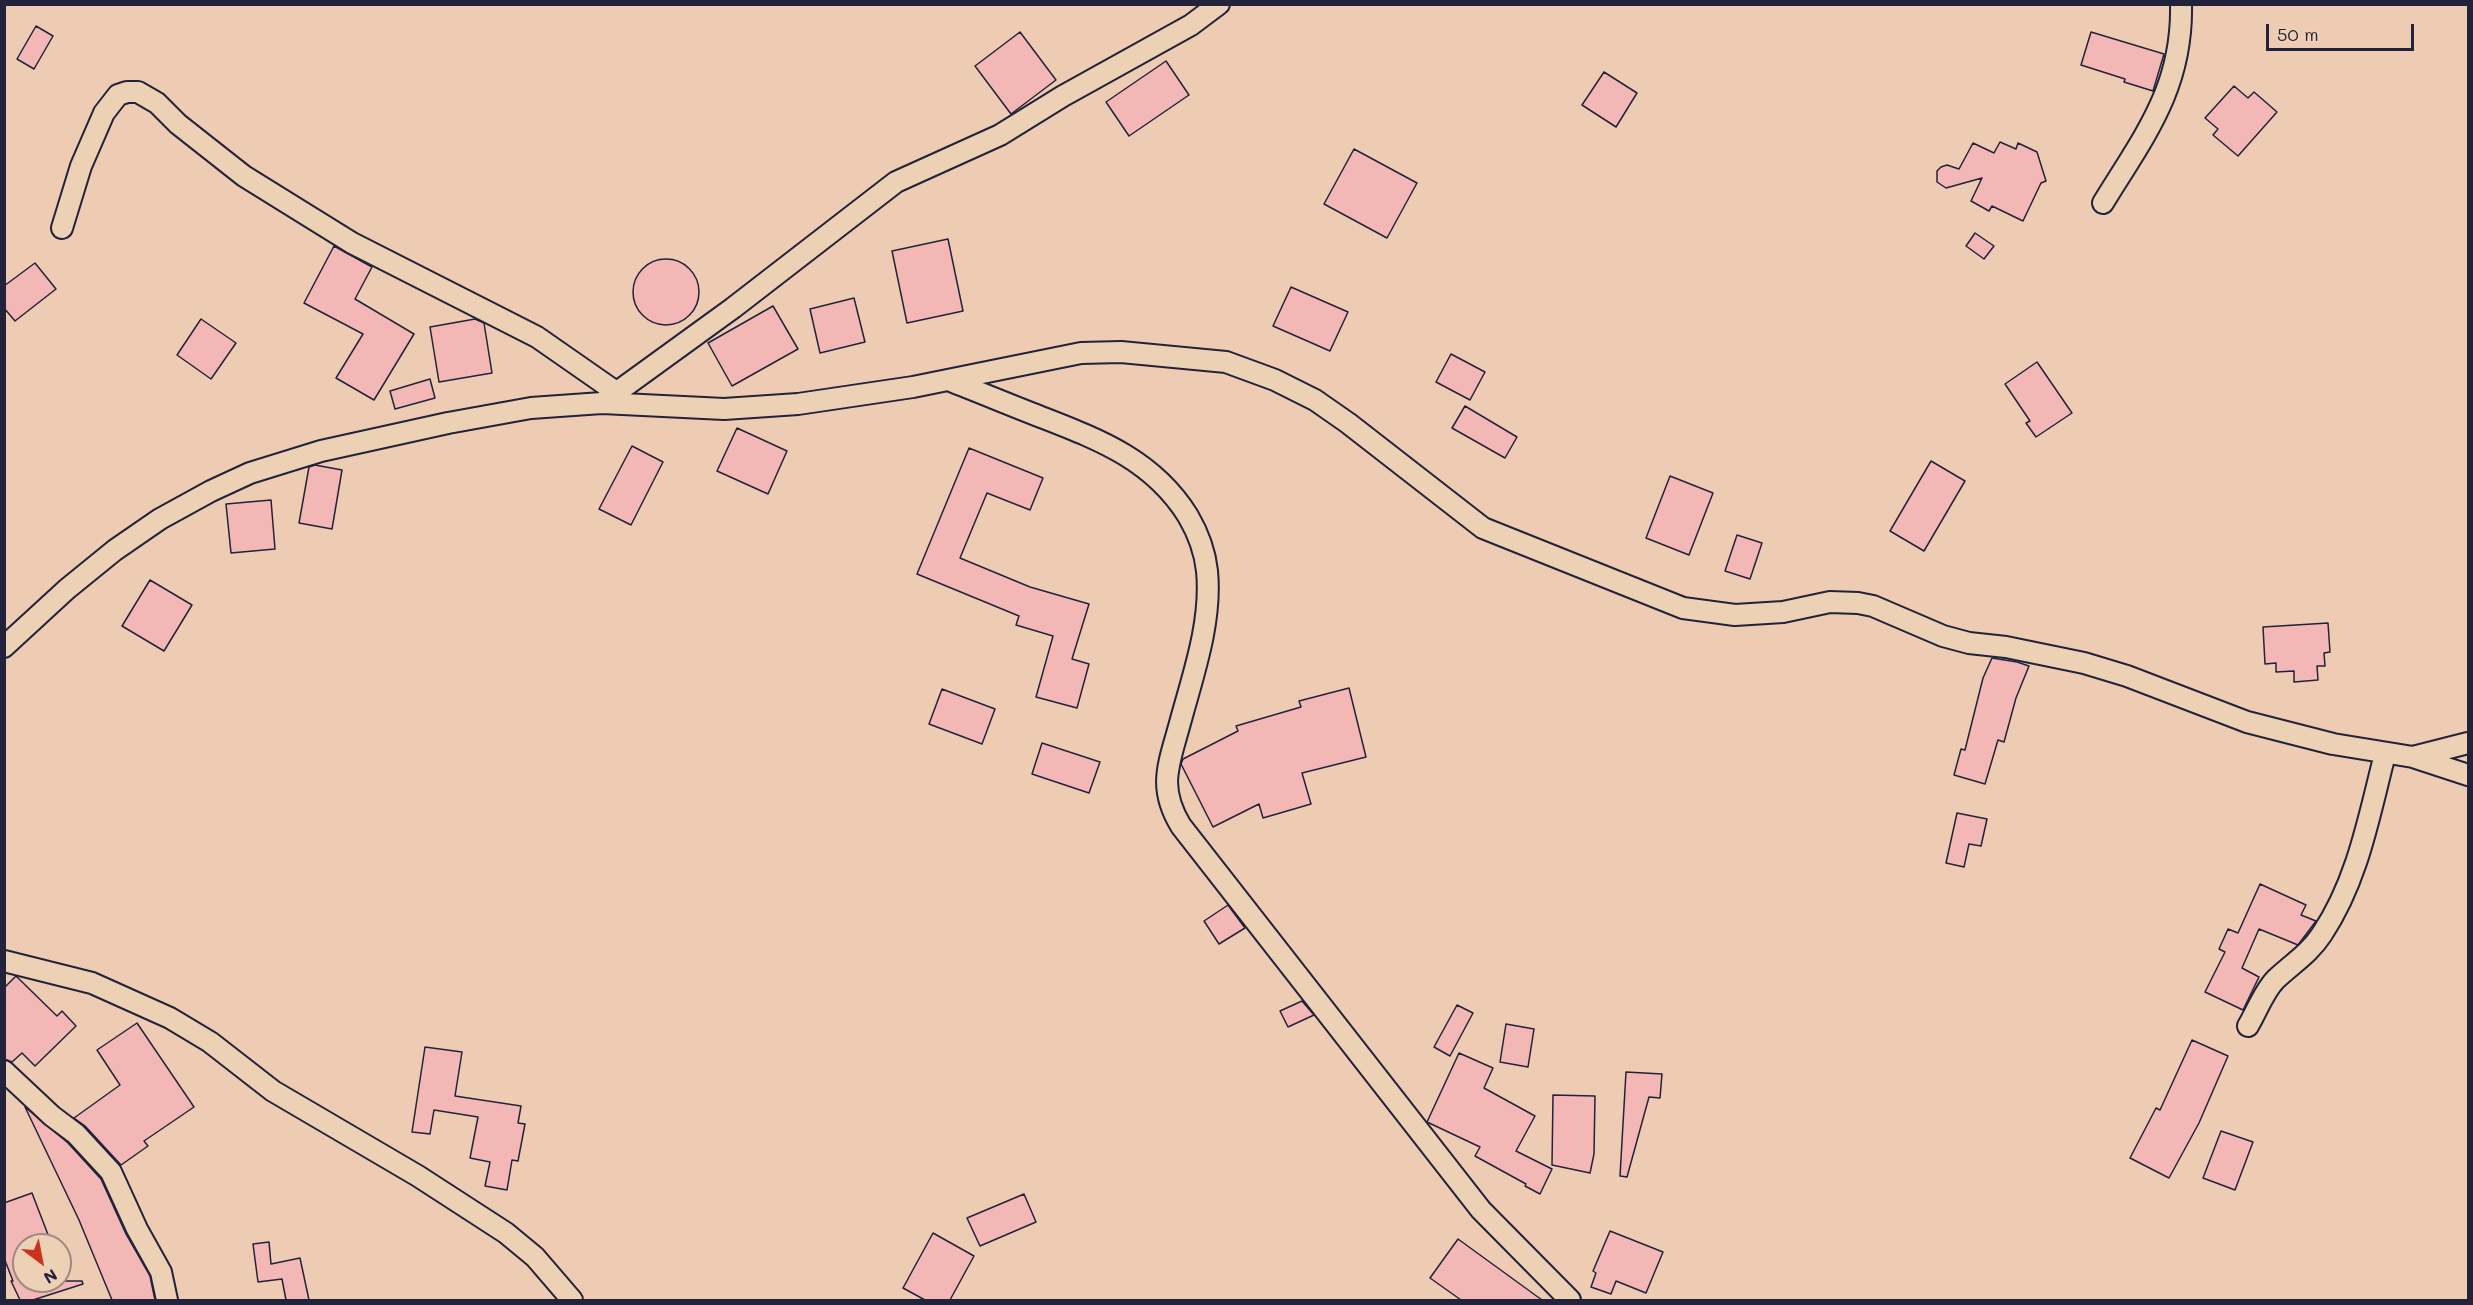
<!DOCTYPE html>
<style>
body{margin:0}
#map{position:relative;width:2473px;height:1305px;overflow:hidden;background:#eeccb4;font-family:Mali,sans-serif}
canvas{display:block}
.frame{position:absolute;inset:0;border:6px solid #22223b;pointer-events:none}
.north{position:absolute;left:12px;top:1233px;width:60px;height:60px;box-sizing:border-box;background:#edd1b4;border:2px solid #9c8b84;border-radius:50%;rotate:148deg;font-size:16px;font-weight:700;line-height:24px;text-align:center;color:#22223b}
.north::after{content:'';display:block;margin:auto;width:21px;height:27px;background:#c8321e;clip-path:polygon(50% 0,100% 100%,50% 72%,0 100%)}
.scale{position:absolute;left:2266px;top:24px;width:148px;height:27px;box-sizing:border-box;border:3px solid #22223b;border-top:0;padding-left:8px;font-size:18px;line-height:21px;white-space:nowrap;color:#22223b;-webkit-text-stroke:4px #edd1b4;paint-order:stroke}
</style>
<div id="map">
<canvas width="2473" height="1305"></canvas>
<div class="frame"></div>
<div class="north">N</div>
<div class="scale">50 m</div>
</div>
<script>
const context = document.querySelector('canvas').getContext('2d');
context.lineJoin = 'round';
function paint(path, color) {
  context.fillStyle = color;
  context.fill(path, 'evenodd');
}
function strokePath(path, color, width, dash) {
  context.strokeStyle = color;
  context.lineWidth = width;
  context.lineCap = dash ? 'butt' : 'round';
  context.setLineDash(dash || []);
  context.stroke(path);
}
const building = new Path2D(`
 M36,26L53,36L34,69L17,59Z
 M1020,32L1056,80L1011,114L975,66Z
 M2091,32L2164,54L2153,91L2124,82L2125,79L2081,65Z
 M1166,61L1189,95L1129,136L1106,102Z
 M1604,72L1637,93L1616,127L1582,105Z
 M2234,86L2248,98L2254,92L2277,112L2238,156L2213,135L2218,129L2205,118Z
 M2000,142L2016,149L2018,143L2037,152L2046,181L2041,183L2023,221L1992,206L1989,211L1971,201L1982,178L1946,188L1937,182V171L1941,167L1947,165L1959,169L1973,143L1994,153Z
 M1354,149L1417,183L1387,238L1324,204Z
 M1975,233L1994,246L1984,259L1966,246Z
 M948,239L963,311L907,323L892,251Z
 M334,246L372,267L355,299L414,334L374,400L336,378L363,334L304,303Z
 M633 292a33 33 0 1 1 66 0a33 33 0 1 1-66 0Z
 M35,263L56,289L15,321L4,308V286Z
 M1291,287L1348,312L1330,351L1273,326Z
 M854,298L865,342L820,353L810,309Z
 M773,306L798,349L732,386L708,343Z
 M201,319L236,343L211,379L177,355Z
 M475,319L484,323L492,373L439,382L430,327Z
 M1451,354L1485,372L1470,400L1436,382Z
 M2037,362L2072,413L2036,437L2026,423L2030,421L2005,384Z
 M430,379L435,398L395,409L390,391Z
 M1465,406L1517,437L1505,458L1452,428Z
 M737,428L787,451L768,494L717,471Z
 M632,446L663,462L631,525L599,509Z
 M969,448L1043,478L1030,510L987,493L960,558L1030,587L1089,604L1072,659L1089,664L1077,708L1036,697L1053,636L1016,625L1019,616L917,574Z
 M1931,461L1965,481L1924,551L1890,531Z
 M315,465L342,470L332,529L299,523L309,467Z
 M1670,476L1713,493L1689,555L1646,538Z
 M271,500L275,549L231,553L226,504Z
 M1737,535L1762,543L1750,579L1725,571Z
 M150,580L192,605L164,651L122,626Z
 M2328,623L2330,652L2324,653L2325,666H2317L2318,680L2294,682V671L2276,672V663L2265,664L2263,627Z
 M1992,658L2017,662L2029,666L2016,698L2004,742L1998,740L1985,784L1954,775L1961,749L1965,750L1983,678Z
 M1349,688L1366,757L1302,773L1311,804L1263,818L1259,804L1213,827L1181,764L1183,759L1238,731L1236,726L1301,707L1299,701Z
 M942,689L995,709L982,744L929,724Z
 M1042,743L1100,762L1089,793L1032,774Z
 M1957,813L1987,819L1981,846L1969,844L1964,867L1946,863Z
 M2260,884L2306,905L2301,915L2316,921L2298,945L2259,929L2242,968L2259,977L2243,1010L2205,992L2225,952L2219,949L2228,929L2238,933Z
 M1228,905L1245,928L1219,944L1204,921Z
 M16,976L57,1016L62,1011L76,1026L35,1066L22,1053L12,1062L4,1059V988Z
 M1302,1001L1314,1015L1288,1027L1280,1011Z
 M1457,1005L1473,1013L1450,1056L1434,1047Z
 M137,1023L194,1107L144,1141L148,1146L121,1165L85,1126L74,1118L120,1085L97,1050Z
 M1506,1024L1534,1029L1528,1067L1500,1062Z
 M2192,1040L2228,1056L2199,1123L2169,1178L2130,1158L2156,1108L2160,1110Z
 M425,1047L462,1052L455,1096L521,1106L518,1123L525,1124L518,1161L512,1160L507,1190L485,1186L490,1162L470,1158L478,1117L434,1110L430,1134L412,1132Z
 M1459,1053L1493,1068L1484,1088L1535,1116L1516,1151L1552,1169L1540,1194L1525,1186L1526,1184L1475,1156L1480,1147L1427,1122Z
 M1626,1072L1662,1074L1660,1098L1649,1097L1627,1177L1620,1176Z
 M1553,1095L1595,1096L1594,1154L1590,1173L1552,1165Z
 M25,1107L68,1143L101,1179L126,1234L150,1276L155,1300H112L79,1220Z
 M2221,1131L2253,1142L2235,1190L2203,1178Z
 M32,1193L52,1245H24V1281H82L83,1284L33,1300H20L11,1281H13L4,1258V1203Z
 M1024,1194L1036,1222L980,1246L967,1218Z
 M1610,1231L1663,1252L1646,1293L1616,1281L1611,1294L1591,1287L1596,1273L1593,1271Z
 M933,1233L974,1256L950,1300H925L903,1288Z
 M1458,1239L1542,1300H1461L1430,1278Z
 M269,1242L271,1264L300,1258L309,1300H286L282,1279L258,1282L253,1244Z`);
paint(building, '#f3b7b5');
strokePath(building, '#22223b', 1.5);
const minor = new Path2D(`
 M2103,203C2144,136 2183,88 2181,4
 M62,228L81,166L104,113L118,95L127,92H138L157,103L178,124L244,176L352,243L537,337L616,392
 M948,380C979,392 1010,405 1041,417C1100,440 1153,460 1188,516C1198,533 1205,552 1207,571C1212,622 1193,675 1180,723C1169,764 1157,787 1181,826L1481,1210L1570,1300
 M602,403L733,308L896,182L1000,135L1063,96L1191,25L1219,4
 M4,647L67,589L115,550L160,519L211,491L250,473L321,451L448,423L531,408L602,403L724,409L798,404L913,387L1081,353L1121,352L1226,362L1275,380L1315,400L1348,423L1483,528L1683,608L1735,615L1783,612L1830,602L1858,603L1873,606L1943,636L1969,643L2006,647L2084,663L2127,676L2247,722L2333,744L2413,757L2468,775
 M2413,757L2468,743
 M4,961L92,983L170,1018L210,1042L273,1091L418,1176L506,1233L535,1257L572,1300
 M2248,1026C2257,1011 2264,991 2276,979C2293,963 2309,954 2322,934C2358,880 2369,816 2385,754
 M4,1071L52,1116L76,1134L111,1172L137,1229L161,1272L167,1300`);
strokePath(minor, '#22223b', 24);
strokePath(minor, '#edd1b4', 20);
</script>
